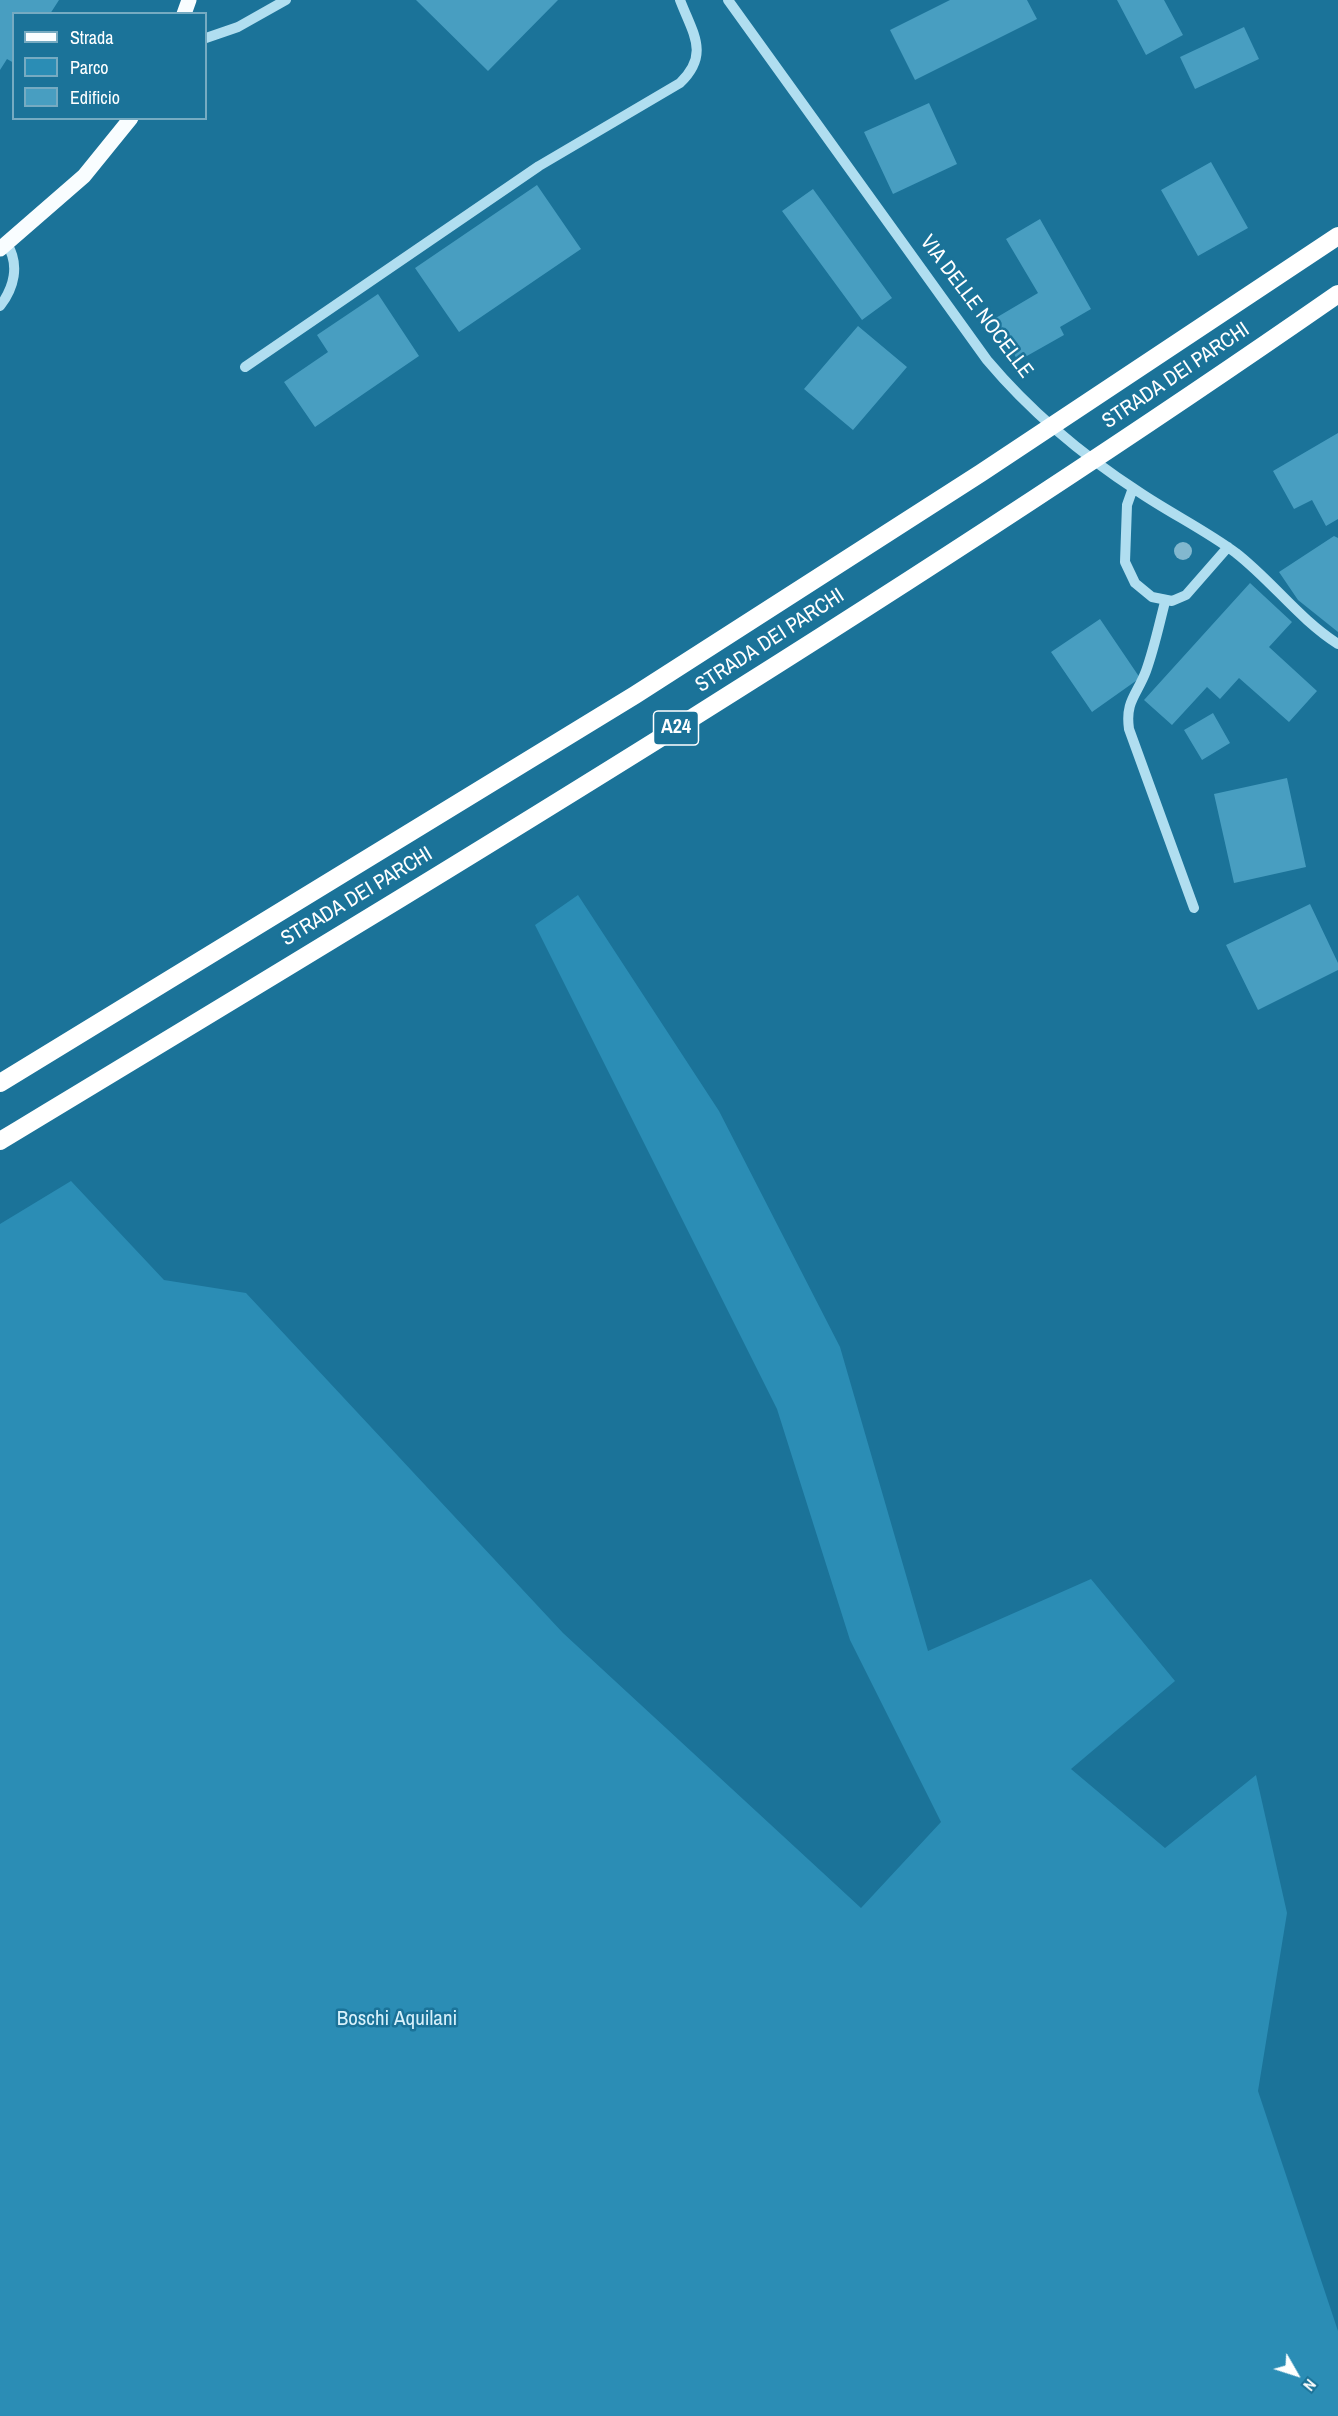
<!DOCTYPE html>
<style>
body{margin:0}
#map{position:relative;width:1338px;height:2416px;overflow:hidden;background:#1b7399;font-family:"Archivo Narrow",sans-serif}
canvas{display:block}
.legend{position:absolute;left:12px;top:12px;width:195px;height:108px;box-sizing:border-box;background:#1b7399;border:2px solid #76abc2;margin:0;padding:8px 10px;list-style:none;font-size:18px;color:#fff}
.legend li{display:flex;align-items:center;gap:12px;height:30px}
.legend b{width:30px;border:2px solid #76abc2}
.north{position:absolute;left:1266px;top:2344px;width:60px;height:60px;-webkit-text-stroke:4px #1b7399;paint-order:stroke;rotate:129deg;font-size:16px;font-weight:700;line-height:24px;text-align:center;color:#fff}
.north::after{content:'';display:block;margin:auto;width:21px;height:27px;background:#fff;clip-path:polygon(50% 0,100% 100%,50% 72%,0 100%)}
</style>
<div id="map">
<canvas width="1338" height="2416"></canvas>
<ul class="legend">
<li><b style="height:8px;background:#f9fdff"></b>Strada</li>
<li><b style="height:16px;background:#2b8db5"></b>Parco</li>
<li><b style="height:16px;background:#489ec1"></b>Edificio</li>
</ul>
<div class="north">N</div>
</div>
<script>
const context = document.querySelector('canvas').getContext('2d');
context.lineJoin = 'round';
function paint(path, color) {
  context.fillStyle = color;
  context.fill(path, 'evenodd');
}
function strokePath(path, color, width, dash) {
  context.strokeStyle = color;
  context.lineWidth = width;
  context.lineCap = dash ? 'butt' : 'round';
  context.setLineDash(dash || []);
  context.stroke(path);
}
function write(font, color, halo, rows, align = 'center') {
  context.font = font + ' "Archivo Narrow",sans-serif';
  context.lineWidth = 5;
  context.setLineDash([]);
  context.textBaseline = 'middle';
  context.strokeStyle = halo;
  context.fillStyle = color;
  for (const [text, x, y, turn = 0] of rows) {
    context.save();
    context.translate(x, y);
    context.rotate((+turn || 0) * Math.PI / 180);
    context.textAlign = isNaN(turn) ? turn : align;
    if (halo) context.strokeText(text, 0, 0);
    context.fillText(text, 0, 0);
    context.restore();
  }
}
paint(new Path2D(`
 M578,895L719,1111L840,1347L928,1651L1091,1579L1175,1681L1071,1769L1165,1848L1256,1775L1287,1913L1258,2091L1338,2331V2416H0V1224L71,1181L164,1280L246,1293L563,1633L861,1908L941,1822L850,1640L777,1409L535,925Z`), '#2b8db5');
paint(new Path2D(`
 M0,0H59L50,14H14V63L7,59L0,70Z
 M416,0H558L488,71Z
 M950,0H1027L1037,19L915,80L890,30Z
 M1117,0H1164L1183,35L1146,55Z
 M1244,27L1259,59L1195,89L1180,57Z
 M929,103L957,164L893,194L864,132Z
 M1211,162L1248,228L1198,256L1161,190Z
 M537,185L581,249L459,332L415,268Z
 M813,189L892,298L862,320L782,211Z
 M1040,219L1091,309L1060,327L1064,335L1018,361L994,319L1038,293L1006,239Z
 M378,294L419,356L315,427L284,382L328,352L317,335Z
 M858,326L907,367L853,430L804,389Z
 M1338,433V519L1326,526L1312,500L1294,509L1273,471Z
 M1334,536L1338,538V632L1298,600L1279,572Z
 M1250,583L1292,622L1269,647L1317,691L1289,722L1239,678L1220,699L1207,687L1172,725L1144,700Z
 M1100,619L1140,678L1092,712L1051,652Z
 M1213,713L1230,743L1202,760L1184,730Z
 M1287,778L1306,867L1234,883L1214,794Z
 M1310,904L1338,963V970L1258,1010L1226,945Z`), '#489ec1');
strokePath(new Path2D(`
 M728,0L987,360C1030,411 1082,455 1139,492C1170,513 1205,530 1236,553C1272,581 1300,620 1338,644
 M206,38L238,27L286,0
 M0,306C14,288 20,265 7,244
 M245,367L539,166L680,83C710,54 693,34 680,0
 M1133,488L1127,505L1125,562L1135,583L1152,597L1172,601L1186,595L1228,547
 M1165,602C1159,625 1154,649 1146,671C1137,695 1125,701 1129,729L1194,908`), '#b0def0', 10);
strokePath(new Path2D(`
 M184,14L189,0
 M0,249L84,176L131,118`), '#f9fdff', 15);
strokePath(new Path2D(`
 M0,1083L635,695L981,473L1338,236
 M0,1141C452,868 905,595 1338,294`), '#fff', 18);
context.fillStyle = '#82b8cf';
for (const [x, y] of [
 [1183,551]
]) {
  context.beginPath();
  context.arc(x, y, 9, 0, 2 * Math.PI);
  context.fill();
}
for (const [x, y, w] of [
 [676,728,45]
]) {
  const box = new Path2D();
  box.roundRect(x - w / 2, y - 17, w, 34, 4.5);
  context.fillStyle = '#1b7399';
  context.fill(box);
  strokePath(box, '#fff', 1.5);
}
write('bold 20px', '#fff', null, [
 ["A24",676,728]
]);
write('21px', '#fff', '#1b7399', [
 ["VIA DELLE NOCELLE",976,307,53],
 ["STRADA DEI PARCHI",1176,376,-34],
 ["STRADA DEI PARCHI",770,641,-33],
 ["STRADA DEI PARCHI",357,897,-31]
]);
write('21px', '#d7f1fb', '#1b7399', [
 ["Boschi Aquilani",397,2019]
]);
</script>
